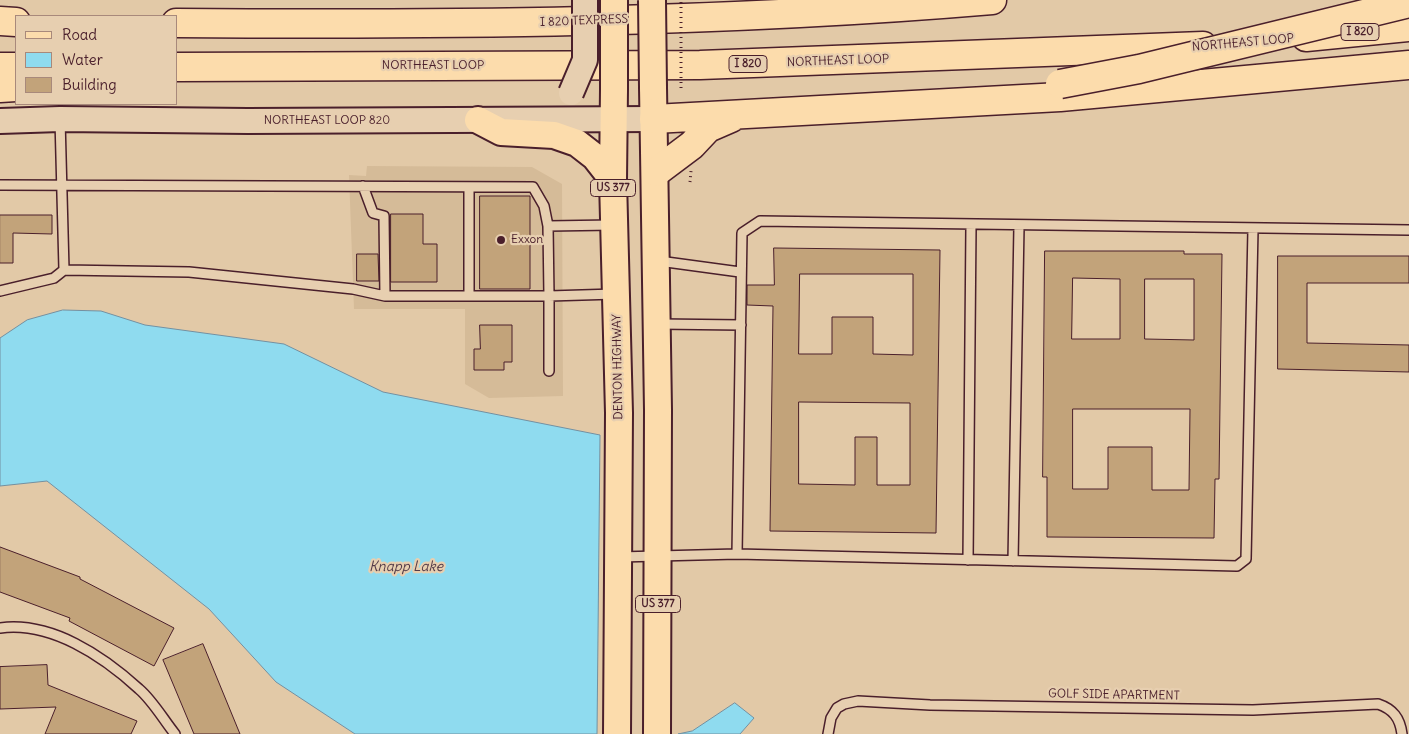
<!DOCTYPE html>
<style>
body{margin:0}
#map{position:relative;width:1409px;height:734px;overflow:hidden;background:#e2c9a7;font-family:Delius,sans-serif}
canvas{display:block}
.legend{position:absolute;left:15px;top:15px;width:162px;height:90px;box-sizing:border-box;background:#e7cfb0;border:1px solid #a8897b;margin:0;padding:6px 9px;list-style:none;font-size:15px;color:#4a1f2b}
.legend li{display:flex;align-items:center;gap:10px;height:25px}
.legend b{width:25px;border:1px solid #a8897b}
</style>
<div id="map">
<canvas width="1409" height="734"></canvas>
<ul class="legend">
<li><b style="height:6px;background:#fcdcac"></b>Road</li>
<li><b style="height:14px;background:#8fdbef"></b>Water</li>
<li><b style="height:14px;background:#c2a37a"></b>Building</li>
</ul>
</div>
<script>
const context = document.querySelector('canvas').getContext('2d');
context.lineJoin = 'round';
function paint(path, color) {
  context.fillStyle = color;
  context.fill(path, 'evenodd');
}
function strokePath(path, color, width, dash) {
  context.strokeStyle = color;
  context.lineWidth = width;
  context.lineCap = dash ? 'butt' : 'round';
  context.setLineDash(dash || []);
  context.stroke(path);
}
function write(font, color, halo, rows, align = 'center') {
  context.font = font + ' Delius,sans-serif';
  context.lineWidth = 4.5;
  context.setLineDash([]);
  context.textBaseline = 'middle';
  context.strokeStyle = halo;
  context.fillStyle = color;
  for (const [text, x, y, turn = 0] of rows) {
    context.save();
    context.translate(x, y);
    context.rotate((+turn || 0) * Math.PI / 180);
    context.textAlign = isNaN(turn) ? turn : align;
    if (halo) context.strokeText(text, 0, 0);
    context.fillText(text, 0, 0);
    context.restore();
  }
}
paint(new Path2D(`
 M367,166L532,167L562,184L563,396L489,398L465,384V309H354L349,175L366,176Z`), '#d5bb98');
const water = new Path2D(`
 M63,310L101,311L145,325L284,344L383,392L600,435L597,734H355L276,682L209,609L47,481L0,486V338L27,320Z
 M735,703L754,718L740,734H678L692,731Z`);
paint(water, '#8fdbef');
strokePath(water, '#7390a1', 1);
const building = new Path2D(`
 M480,196H530V289H480Z
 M391,214H423V244H437V282H391Z
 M0,215H52V234L13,233V263H0Z
 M774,248L940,250L936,533L770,531L773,306L747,305V285H774ZM800,274H913V355L873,354V317H832V354H799ZM799,402L910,403V485H877V437H855V485L799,484Z
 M1045,251H1184V254H1222L1219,479H1215L1214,538L1047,537V477H1043ZM1073,278L1120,279V339H1072ZM1145,279H1194V340L1145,339ZM1073,409H1190L1189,490H1152V447H1108V489H1073Z
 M357,254H378L379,281H357Z
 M1278,256H1409V283H1307V343L1409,345V372L1278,369Z
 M480,325H512V362H504V370H474V349H480Z
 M0,547L80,577V579L174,628L154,666L69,621L70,618L0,592Z
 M203,644L240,734H194L163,660Z
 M47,665L48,685L137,721L131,734H45L56,707L0,709V667Z`);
paint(building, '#c2a37a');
strokePath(building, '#4a1f2b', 1);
const service = new Path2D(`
 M0,185L533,187L544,206L548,226L613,225
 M363,186L373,213L384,216L385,296H469V187
 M548,226L549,296L615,294
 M659,261L740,272
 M64,270L189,272L353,289L385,296
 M0,291L54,278L64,270L60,119
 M469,296H549V371
 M659,324L741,325
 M737,554L742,233L760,221L1409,230
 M619,557L737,554L1237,566L1246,559L1253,229
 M968,560L971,226
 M1013,561L1019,226
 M0,628C51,621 103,656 139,689C153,701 163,719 175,734
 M828,734L831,718L837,708L844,704L858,701L930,705L1253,710L1378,704C1393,709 1400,718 1402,734`);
const secondary = new Path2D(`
 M0,121L60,119L248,121L654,119`);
const primary = new Path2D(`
 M653,87L658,410L657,734
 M614,89L613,180L619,413L617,734
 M478,120L501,132L554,135L577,143L595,157L613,180`);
const motorway = new Path2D(`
 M0,21L16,22
 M176,23C448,25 721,23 992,0
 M1306,37L1409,27
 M0,67H16
 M176,67L700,65L1203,46
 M0,88L16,87
 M654,119L1060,97L1409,65
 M656,172L692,145L708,128L731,118`);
strokePath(service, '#4a1f2b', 12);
strokePath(secondary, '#4a1f2b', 28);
strokePath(primary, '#4a1f2b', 30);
strokePath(motorway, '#4a1f2b', 31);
strokePath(new Path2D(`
 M690,182L691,171`), '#4a1f2b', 3, [1, 4]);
strokePath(service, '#e7cfb0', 9);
strokePath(secondary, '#e7cfb0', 24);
strokePath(primary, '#fcdcac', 26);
strokePath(motorway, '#fcdcac', 28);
const secondaryBridge = new Path2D(`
 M571,93L585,60V0`);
const primaryBridge = new Path2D(`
 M614,0V89
 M652,0L653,87`);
const motorwayBridge = new Path2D(`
 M1060,84L1139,69L1409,3`);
strokePath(secondaryBridge, '#4a1f2b', 28, []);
strokePath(primaryBridge, '#4a1f2b', 30, []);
strokePath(motorwayBridge, '#4a1f2b', 31, []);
strokePath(new Path2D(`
 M681,88V0`), '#4a1f2b', 3, [1, 4]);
strokePath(secondaryBridge, '#e7cfb0', 24);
strokePath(primaryBridge, '#fcdcac', 26);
strokePath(motorwayBridge, '#fcdcac', 28);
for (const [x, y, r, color] of [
 [501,240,5,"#4a1f2b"]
]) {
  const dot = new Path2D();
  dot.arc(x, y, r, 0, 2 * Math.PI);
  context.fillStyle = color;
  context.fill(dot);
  strokePath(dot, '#e7cfb0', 2);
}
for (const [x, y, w] of [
 [1360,32,38],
 [748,64,38],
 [613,188,45],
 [658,604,45]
]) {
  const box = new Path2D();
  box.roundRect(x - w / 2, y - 8.5, w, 17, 4);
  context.fillStyle = '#e7cfb0';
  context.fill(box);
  strokePath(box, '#4a1f2b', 1);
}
write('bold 11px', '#4a1f2b', null, [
 ["I 820",1360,32],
 ["I 820",748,64],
 ["US 377",613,188],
 ["US 377",658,604]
]);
write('12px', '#4a1f2b', '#e7cfb0', [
 ["I 820 TEXPRESS",584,21,-2],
 ["NORTHEAST LOOP",1243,43,-5],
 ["NORTHEAST LOOP",838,61,-2],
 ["NORTHEAST LOOP",433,66],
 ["NORTHEAST LOOP 820",327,121],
 ["DENTON HIGHWAY",618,367,-91],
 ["GOLF SIDE APARTMENT",1114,695,1]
]);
write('12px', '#4a1f2b', '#e7cfb0', [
 ["Exxon",511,240]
], 'left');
write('italic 14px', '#543b48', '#e7cfb0', [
 ["Knapp Lake",406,567]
]);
</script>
